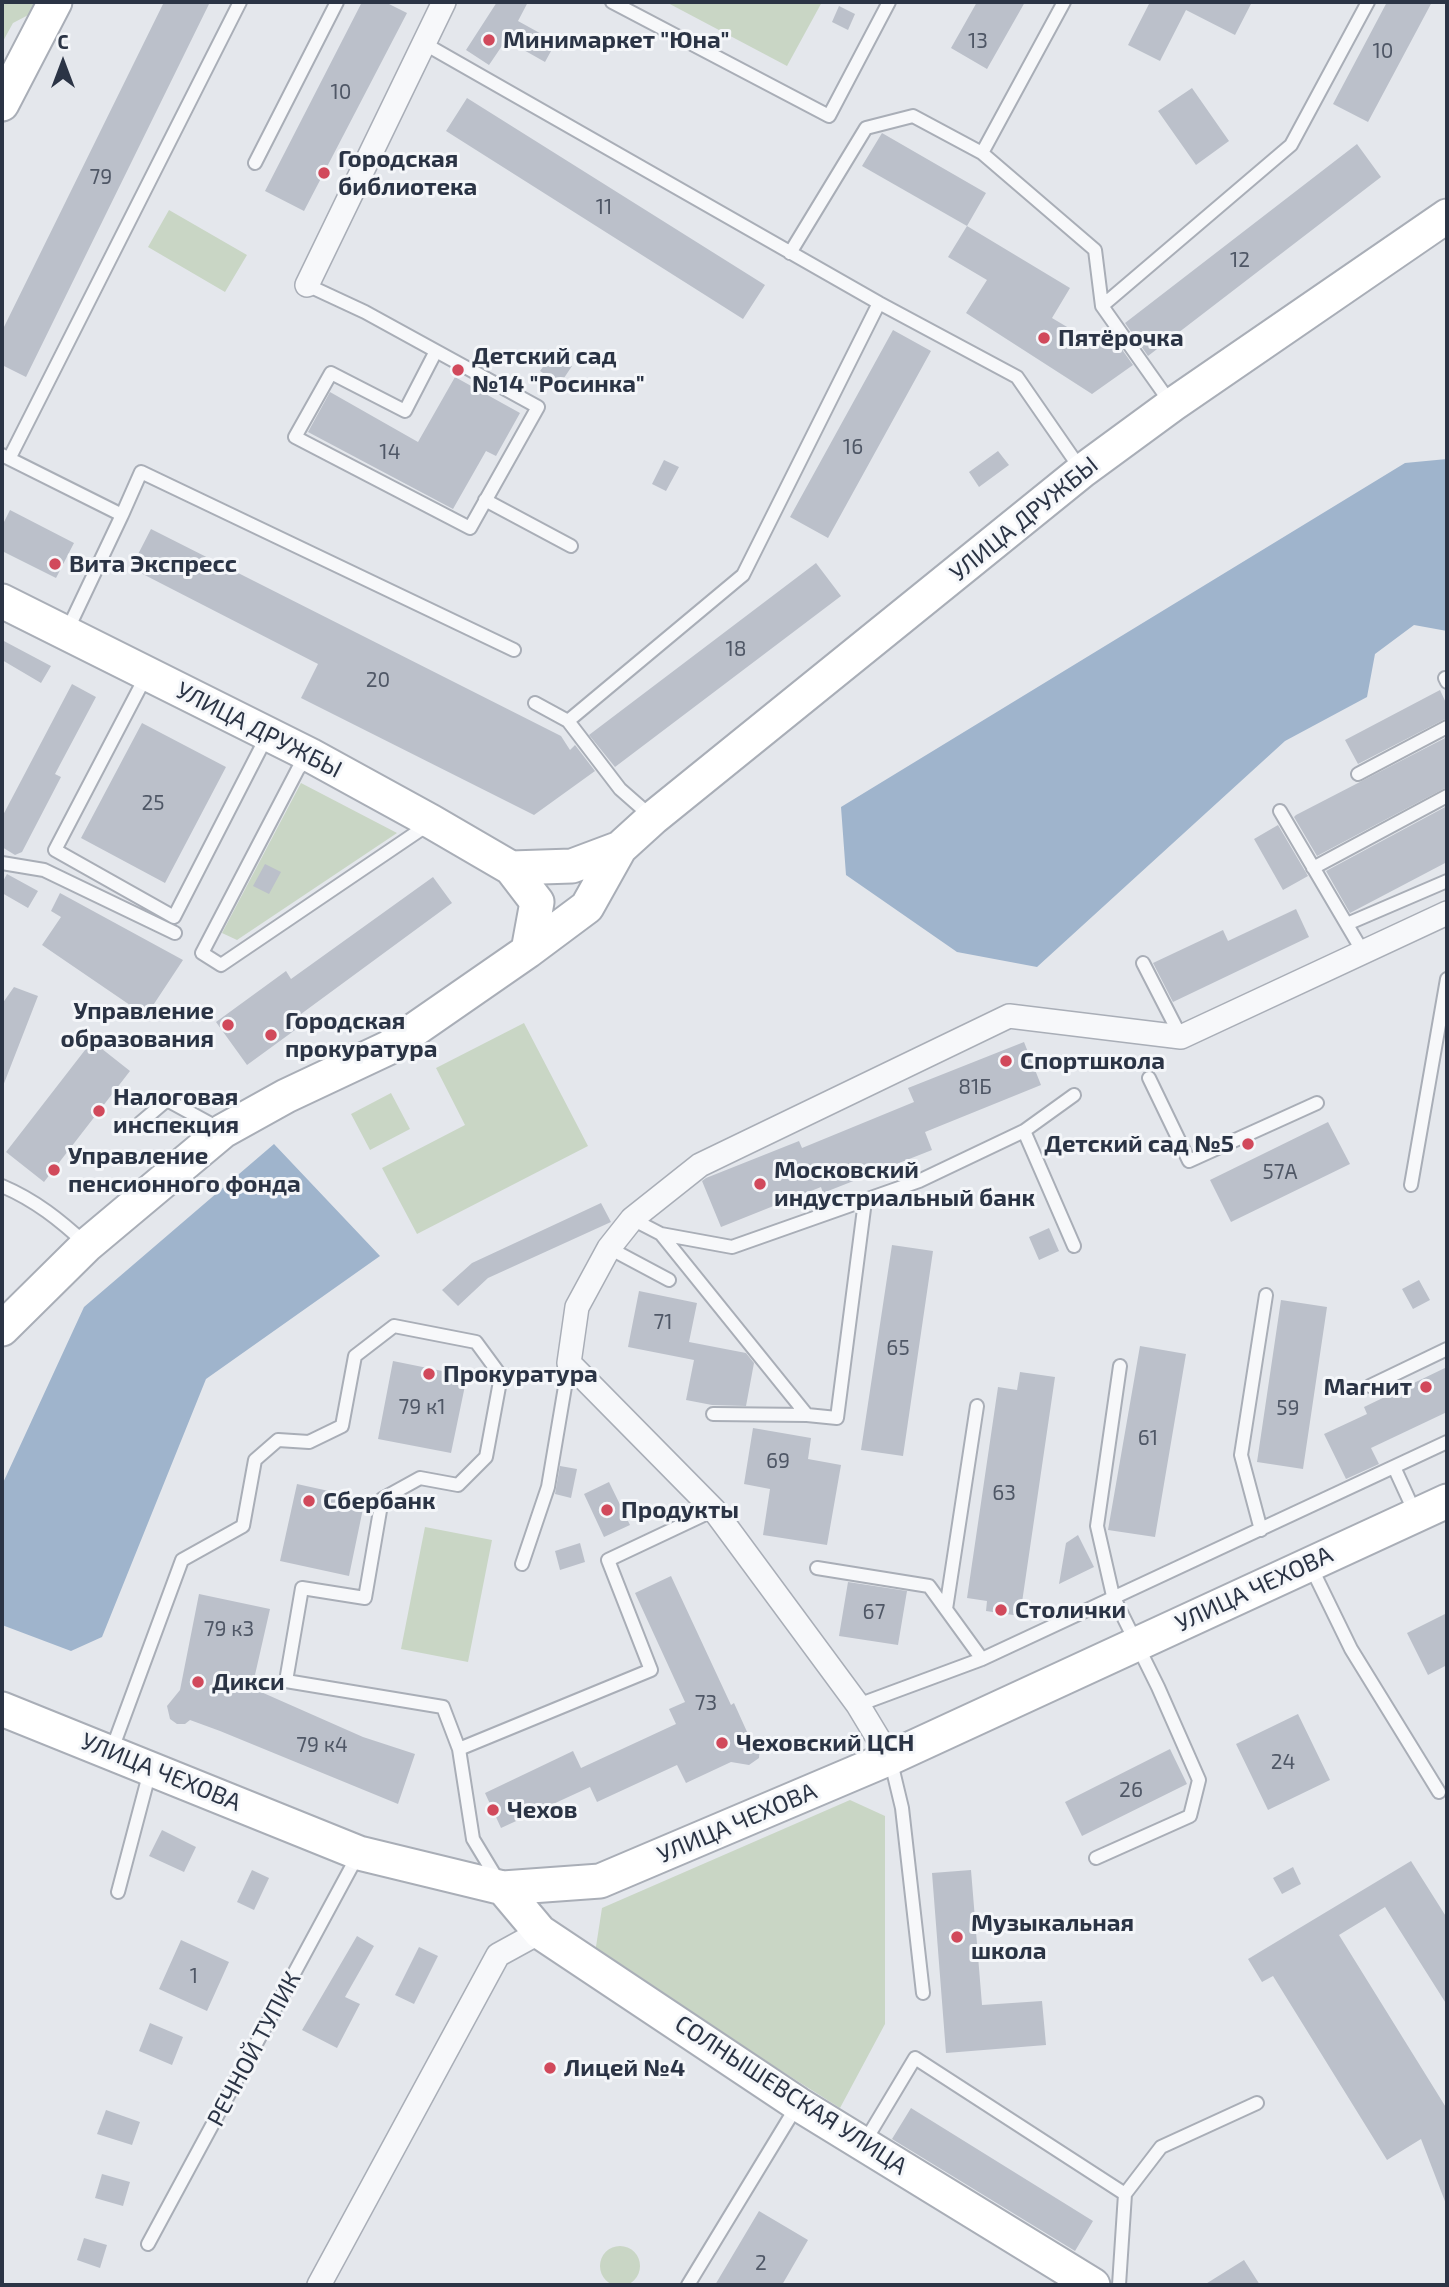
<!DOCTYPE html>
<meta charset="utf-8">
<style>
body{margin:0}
#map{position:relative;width:1449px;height:2287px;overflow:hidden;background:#e4e7ec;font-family:"Exo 2",sans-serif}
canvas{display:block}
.frame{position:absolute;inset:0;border:4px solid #2b3445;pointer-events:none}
.north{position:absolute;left:28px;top:28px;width:70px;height:70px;-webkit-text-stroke:5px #f4f6f9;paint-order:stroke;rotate:0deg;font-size:19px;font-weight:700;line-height:28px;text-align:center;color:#2b3445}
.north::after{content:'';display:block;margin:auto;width:24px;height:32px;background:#2b3445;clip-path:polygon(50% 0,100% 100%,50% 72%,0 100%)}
</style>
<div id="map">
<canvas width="1449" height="2287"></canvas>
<div class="frame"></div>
<div class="north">С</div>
</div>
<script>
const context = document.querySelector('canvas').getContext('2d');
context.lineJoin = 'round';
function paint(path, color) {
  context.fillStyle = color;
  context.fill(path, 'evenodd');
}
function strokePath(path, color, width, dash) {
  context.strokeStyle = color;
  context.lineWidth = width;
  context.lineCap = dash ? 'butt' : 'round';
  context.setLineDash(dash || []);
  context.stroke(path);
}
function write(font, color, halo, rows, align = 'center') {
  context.font = font + ' "Exo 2",sans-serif';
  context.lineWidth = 6;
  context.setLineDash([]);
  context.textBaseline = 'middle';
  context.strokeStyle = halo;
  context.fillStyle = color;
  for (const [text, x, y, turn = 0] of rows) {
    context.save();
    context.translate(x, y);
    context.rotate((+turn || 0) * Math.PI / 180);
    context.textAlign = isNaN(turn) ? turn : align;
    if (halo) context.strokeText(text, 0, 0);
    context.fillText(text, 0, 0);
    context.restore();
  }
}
paint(new Path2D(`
 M2,2H40L34,12L13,23L2,43Z
 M666,2H822L787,66Z
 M169,210L247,255L225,292L148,247Z
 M301,783L397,833L237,940L222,933Z
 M524,1023L588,1146L417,1234L382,1168L465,1125L436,1068Z
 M391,1093L410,1129L370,1150L351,1114Z
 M425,1527L492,1540L468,1662L401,1649Z
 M850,1800L885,1816V2024L840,2108L595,1953L602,1908Z
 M600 2266a20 20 0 1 1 40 0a20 20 0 1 1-40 0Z`), '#c9d6c5');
paint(new Path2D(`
 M1447,459V631L1414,625L1375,654L1367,697L1285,741L1037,967L957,952L846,875L841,807L1405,463Z
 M274,1144L380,1256L206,1379L102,1637L71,1651L2,1625V1485L84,1307Z`), '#9fb4cc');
paint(new Path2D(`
 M164,2H210L26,377L2,365V331Z
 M362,2H385L407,13L304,211L265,191Z
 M497,2H528L518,21L556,42L545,62L506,40L489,65L466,50Z
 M977,2H1025L987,69L951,48Z
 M1150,2H1252L1235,35L1186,10L1160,61L1128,45Z
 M1387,2H1432L1368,122L1333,104Z
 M839,6L855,14L848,30L832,22Z
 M1192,88L1229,141L1196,165L1158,111Z
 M467,98L765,285L743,319L446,131Z
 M882,133L986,193L967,226L862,166Z
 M1357,144L1381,177L1148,356L1125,323Z
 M967,226L1070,288L1052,318L1089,340L1102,335L1105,339L1111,334L1133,365L1092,394L966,313L987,280L948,257Z
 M893,330L931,351L828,538L790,517Z
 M553,353L572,366L560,384L540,371Z
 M455,377L520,413L496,456L486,451L453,509L308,432L330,392L418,442Z
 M998,451L1009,465L979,487L969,472Z
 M664,460L679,467L666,491L652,484Z
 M10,510L74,543L56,578L2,551V526Z
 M151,529L561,736L570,750L575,745L595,771L534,815L301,698L318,664L131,568Z
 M816,563L841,596L615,767L589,735Z
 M2,640L51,666L41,683L2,660Z
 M72,684L96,697L55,774L61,777L22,852L15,855L2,847V817Z
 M1440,690L1447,705V718L1358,764L1345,740Z
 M142,723L226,767L165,883L81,838Z
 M1447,737V787L1317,856L1294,817L1296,815Z
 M1447,806V862L1350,913L1326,871Z
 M1278,825L1308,876L1283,890L1254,839Z
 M265,864L281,872L269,894L253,886Z
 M7,874L38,891L28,908L2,893V883Z
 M433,877L452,903L301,1014L306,1022L247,1065L216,1022L286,971L291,979Z
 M60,893L183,960L146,1016L42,945L61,917L51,911Z
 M1296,909L1309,937L1173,1002L1153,963L1223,930L1228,941Z
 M14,987L38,996L3,1086L2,1004Z
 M92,1041L130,1071L44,1182L6,1152Z
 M1024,1042L1041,1085L925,1132L932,1150L823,1193L821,1187L721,1227L702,1181L706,1178L799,1141L802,1148L914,1102L908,1088Z
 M1328,1122L1350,1164L1231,1222L1210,1180Z
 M601,1203L611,1222L488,1278L458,1306L442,1290L472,1263Z
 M1049,1228L1059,1251L1039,1260L1029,1237Z
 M892,1245L933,1251L903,1456L861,1450Z
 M1419,1280L1430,1300L1413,1309L1402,1289Z
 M639,1291L697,1303L689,1342L746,1353L754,1363L746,1406L712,1405L686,1400L694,1360L628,1347Z
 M1281,1300L1327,1307L1303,1469L1257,1462Z
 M1140,1346L1186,1354L1155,1537L1108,1530Z
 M393,1361L467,1376L451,1453L378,1439Z
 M1447,1367V1412L1371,1448L1379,1464L1346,1479L1324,1434L1367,1414L1364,1407Z
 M1020,1372L1055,1377L1020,1616L986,1611L987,1601L967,1598L998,1387L1017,1390Z
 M753,1428L811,1438L808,1459L841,1465L827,1545L763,1535L770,1489L744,1484Z
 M560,1466L577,1469L571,1498L555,1494Z
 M609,1482L630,1525L604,1537L584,1494Z
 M297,1484L365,1499L349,1576L280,1561Z
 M1078,1535L1094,1567L1059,1584L1066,1543Z
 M580,1543L585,1562L560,1570L555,1551Z
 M671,1576L731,1705L734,1703L748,1734L760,1746L759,1758L749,1765L731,1762L686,1783L677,1765L597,1802L590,1787L501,1828L485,1793L573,1751L581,1768L676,1724L669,1709L685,1702L635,1593Z
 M848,1582L907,1591L898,1645L839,1636Z
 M199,1594L270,1609L252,1688L363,1737L415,1754L398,1804L220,1731L190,1720L185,1724H177L170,1719L167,1706L180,1690Z
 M1447,1613V1665L1428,1675L1407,1633Z
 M1298,1714L1330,1780L1268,1810L1236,1744Z
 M1170,1749L1187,1784L1082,1836L1065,1802Z
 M162,1830L196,1847L184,1872L149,1856Z
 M1411,1861L1447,1918V2005L1385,1907L1339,1935L1447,2109L1446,2204L1421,2139L1387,2160L1273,1976L1262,1982L1248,1959Z
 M1293,1867L1301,1884L1282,1894L1273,1878Z
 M252,1870L269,1878L254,1910L237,1902Z
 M971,1870L982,2005L1042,2001L1046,2045L946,2053L932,1873Z
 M357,1936L374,1946L345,1997L360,2004L337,2048L302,2030Z
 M181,1940L229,1962L207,2011L159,1989Z
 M419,1947L438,1956L414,2004L395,1995Z
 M150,2023L183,2037L172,2065L139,2051Z
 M911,2108L1093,2221L1075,2251L892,2139Z
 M106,2110L140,2122L132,2145L97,2134Z
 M102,2174L130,2182L123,2206L95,2198Z
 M759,2211L808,2240L782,2285H715Z
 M84,2238L107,2245L100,2268L77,2260Z
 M1244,2260L1260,2285H1204Z`), '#bbc0ca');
const lane = new Path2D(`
 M612,2L829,116L889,2
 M1064,2L982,153L1095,250L1102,306L1172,405
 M425,44L879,303L1017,377L1082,471
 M255,163L337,2
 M790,253L866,128L913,116L982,153
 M307,285L365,312L538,407L470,528L295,437L331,373L405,411L436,351
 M1102,306L1291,145L1368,2
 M2,455L122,515L67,631
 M10,457L240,2
 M485,500L571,546
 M122,515L141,472L514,650
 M147,674L55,850L174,917L268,734
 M1445,678L1447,682
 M535,703L568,721
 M310,755L298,769L202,953L221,965L429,824
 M1358,774L1447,727
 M1280,811L1363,952
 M653,818L620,789L568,721L743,575L879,303
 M2,863L44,870L175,933
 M1313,868L1447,796
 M1347,924L1447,881
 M1143,963L1181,1037
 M1149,1078L1189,1161L1317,1103
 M140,1123L167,1100L220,1129
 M1024,1131L1074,1246
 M1411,1185L1447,979
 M2,1186C35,1200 60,1220 87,1245
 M632,1219L661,1234L807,1415L837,1418L865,1201
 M661,1234L732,1247L919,1181L1024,1131L1074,1095
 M609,1248L669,1280
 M1370,1386L1447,1349
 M713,1414L807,1415
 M1394,1467L1416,1515
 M1261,1530L1241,1455L1266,1295
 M522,1564L548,1487L569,1363
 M1311,1567L1351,1649L1439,1792
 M817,1568L929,1586L982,1659
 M946,1609L977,1406
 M858,1705L982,1659L1447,1442
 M111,1752L182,1560L243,1526L255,1460L278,1440L309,1442L342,1426L355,1356L394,1326L476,1342L501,1376L486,1457L458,1485L420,1478L382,1499L365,1598L302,1588L286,1681L443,1707L459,1749
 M890,1758L902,1808L923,1993
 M1096,1858L1190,1816L1199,1780L1158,1687L1113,1596L1097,1526L1120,1366
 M499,1882L473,1839L459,1749L651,1670L608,1560L714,1510
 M118,1892L150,1771
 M864,2143L915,2058L1125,2194L1119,2285
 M1125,2194L1161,2147L1257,2103
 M148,2244L359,1853
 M688,2285L798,2104`);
const street = new Path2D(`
 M307,285L444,2
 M890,1758L858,1705L714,1510L569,1363L577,1307L609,1248L632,1219L700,1165L1009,1016L1181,1037L1447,913
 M319,2285L498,1955L540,1932`);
const secondary = new Path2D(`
 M2,104L55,2
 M2,601L310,755L432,822L511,868L537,902L528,951
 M511,868L572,866L620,848
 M2,1329L87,1245L223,1131L286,1096L388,1048L528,951L587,907L620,848L653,818L1082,471L1172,405L1447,216
 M2,1709L359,1853L503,1888L600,1881L890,1758L1447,1501
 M503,1888L540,1932L798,2104L1093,2285`);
strokePath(lane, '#a9aeb7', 16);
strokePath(street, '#a9aeb7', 26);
strokePath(secondary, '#a9aeb7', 37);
strokePath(lane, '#f7f8fa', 12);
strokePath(street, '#f7f8fa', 23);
strokePath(secondary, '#fff', 33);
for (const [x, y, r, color] of [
 [489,40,7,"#d1495b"],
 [324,173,7,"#d1495b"],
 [1044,338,7,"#d1495b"],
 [458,370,7,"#d1495b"],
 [55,564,7,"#d1495b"],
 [228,1025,7,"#d1495b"],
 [271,1035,7,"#d1495b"],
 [1006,1061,7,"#d1495b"],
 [99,1111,7,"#d1495b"],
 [1248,1144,7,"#d1495b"],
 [54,1170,7,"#d1495b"],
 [760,1184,7,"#d1495b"],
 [429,1374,7,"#d1495b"],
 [1426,1387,7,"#d1495b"],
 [309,1501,7,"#d1495b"],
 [607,1510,7,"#d1495b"],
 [1001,1610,7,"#d1495b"],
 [198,1682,7,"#d1495b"],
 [722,1743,7,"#d1495b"],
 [493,1810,7,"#d1495b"],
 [957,1937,7,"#d1495b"],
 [550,2068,7,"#d1495b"]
]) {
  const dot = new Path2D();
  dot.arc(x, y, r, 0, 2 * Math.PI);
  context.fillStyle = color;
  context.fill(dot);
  strokePath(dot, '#f4f6f9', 2.5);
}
write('21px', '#4f5766', null, [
 ["13",978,41],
 ["10",1383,51],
 ["10",341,92],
 ["79",101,177],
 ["11",604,207],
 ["12",1240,260],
 ["16",853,447],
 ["14",390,452],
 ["18",736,649],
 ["20",378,680],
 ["25",153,803],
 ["81Б",975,1087],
 ["57А",1280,1172],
 ["71",663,1322],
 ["65",898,1348],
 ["79 к1",422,1407],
 ["59",1288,1408],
 ["61",1148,1438],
 ["69",778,1461],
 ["63",1004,1493],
 ["67",874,1612],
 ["79 к3",229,1629],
 ["73",706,1703],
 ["79 к4",322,1745],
 ["24",1283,1762],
 ["26",1131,1790],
 ["1",194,1976],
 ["2",761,2263]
]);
write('bold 24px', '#2b3445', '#f4f6f9', [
 ["Минимаркет \"Юна\"",503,40],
 ["Городская",338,159],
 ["библиотека",338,187],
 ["Пятёрочка",1058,338],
 ["Детский сад",472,356],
 ["№14 \"Росинка\"",472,384],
 ["Вита Экспресс",69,564],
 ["Управление",214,1011,"right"],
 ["образования",214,1039,"right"],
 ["Городская",285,1021],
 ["прокуратура",285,1049],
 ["Спортшкола",1020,1061],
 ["Налоговая",113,1097],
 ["инспекция",113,1125],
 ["Детский сад №5",1234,1144,"right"],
 ["Управление",68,1156],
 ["пенсионного фонда",68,1184],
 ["Московский",774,1170],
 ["индустриальный банк",774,1198],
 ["Прокуратура",443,1374],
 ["Магнит",1412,1387,"right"],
 ["Сбербанк",323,1501],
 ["Продукты",621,1510],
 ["Столички",1015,1610],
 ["Дикси",212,1682],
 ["Чеховский ЦСН",736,1743],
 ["Чехов",507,1810],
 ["Музыкальная",971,1923],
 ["школа",971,1951],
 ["Лицей №4",564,2068]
], 'left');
write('24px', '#2b3445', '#f4f6f9', [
 ["УЛИЦА ДРУЖБЫ",1024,519,-39],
 ["УЛИЦА ДРУЖБЫ",259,730,27],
 ["УЛИЦА ЧЕХОВА",1254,1589,-25],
 ["УЛИЦА ЧЕХОВА",161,1772,22],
 ["УЛИЦА ЧЕХОВА",737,1823,-23],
 ["РЕЧНОЙ ТУПИК",254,2049,-62],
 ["СОЛНЫШЕВСКАЯ УЛИЦА",791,2095,33]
]);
</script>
